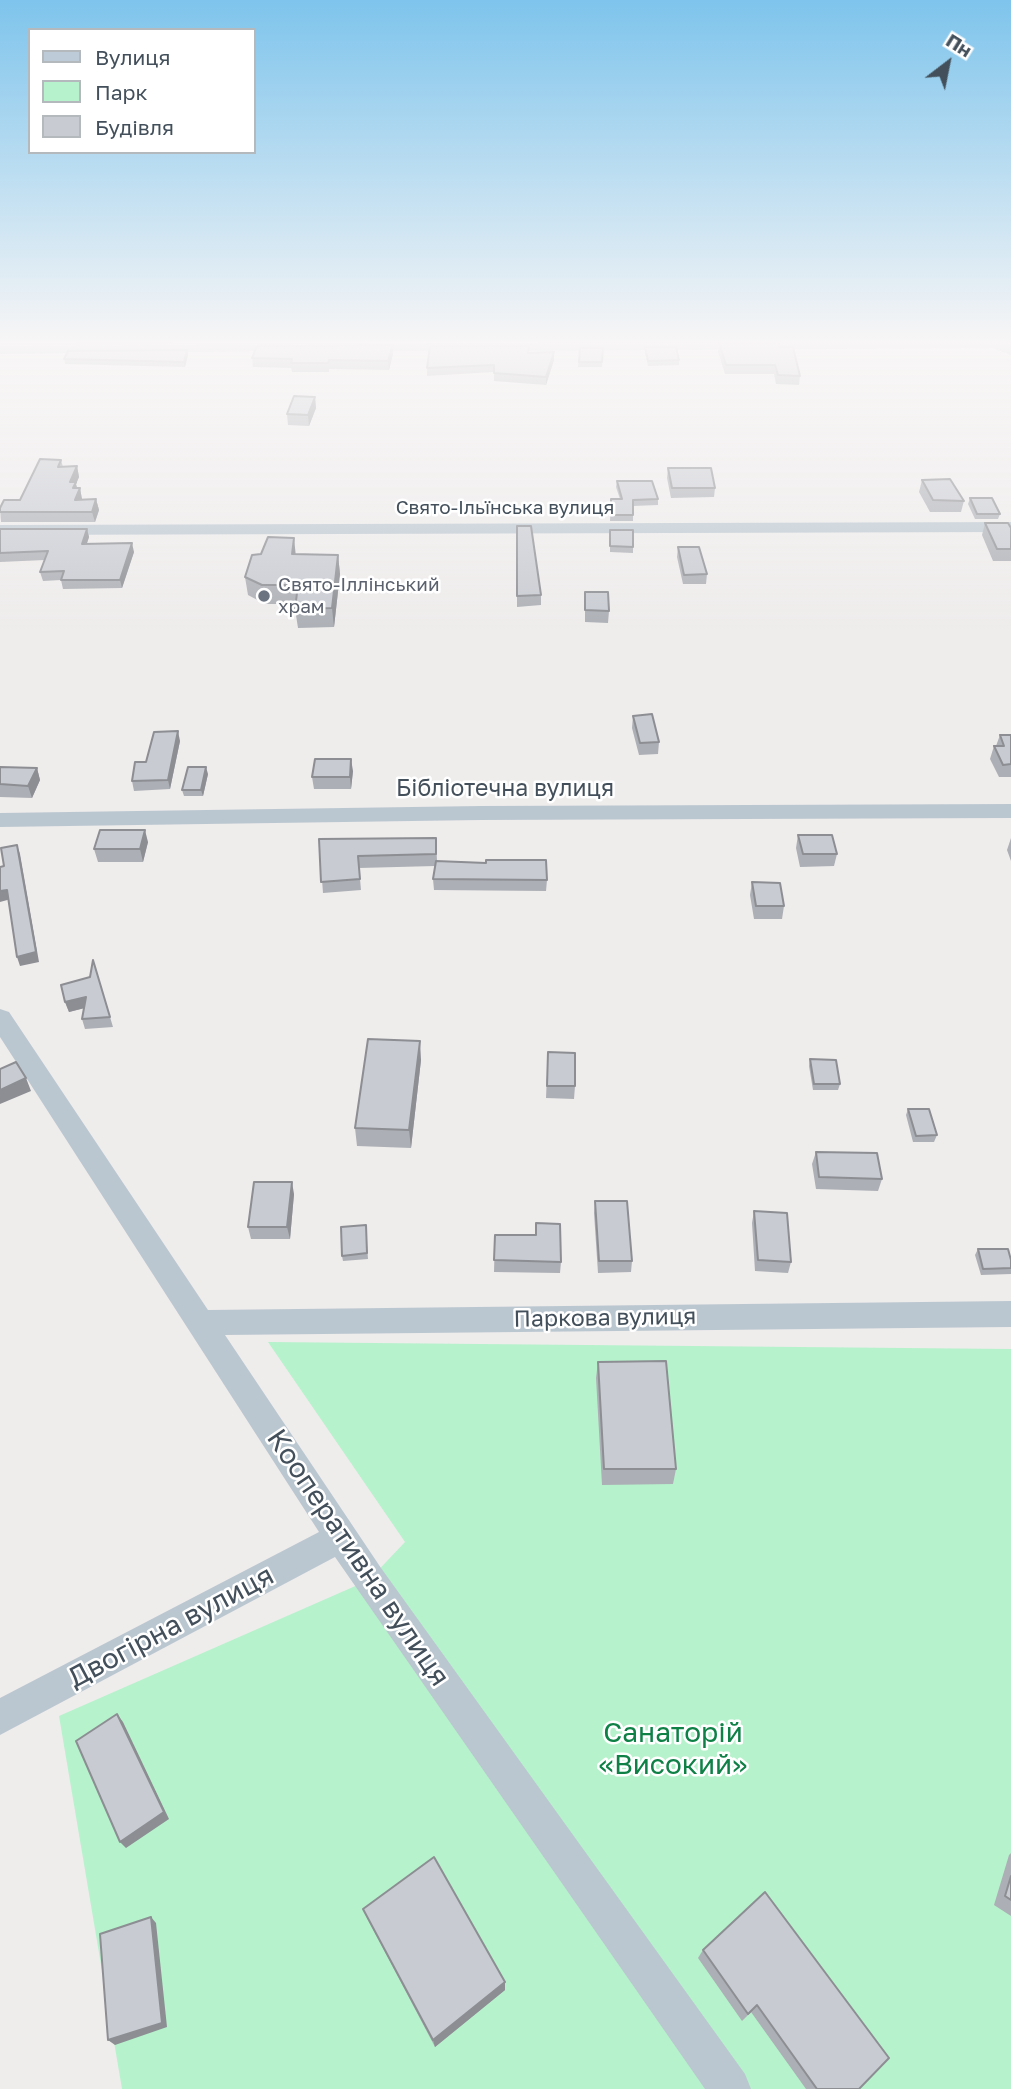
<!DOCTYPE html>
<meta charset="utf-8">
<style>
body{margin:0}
#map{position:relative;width:1011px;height:2089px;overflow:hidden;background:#efecec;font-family:"Golos Text",sans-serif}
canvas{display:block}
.legend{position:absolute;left:28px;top:28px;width:228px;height:126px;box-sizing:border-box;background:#fff;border:2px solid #b4b9bd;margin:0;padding:9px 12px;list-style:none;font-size:21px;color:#43505b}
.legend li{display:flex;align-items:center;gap:14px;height:35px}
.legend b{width:35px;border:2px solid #b4b9bd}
.north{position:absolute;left:913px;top:28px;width:70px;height:70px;-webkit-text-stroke:5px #fff;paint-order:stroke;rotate:32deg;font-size:19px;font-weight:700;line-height:28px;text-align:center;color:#43505b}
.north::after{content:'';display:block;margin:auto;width:24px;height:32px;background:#43505b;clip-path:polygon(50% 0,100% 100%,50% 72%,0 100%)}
</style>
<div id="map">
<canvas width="1011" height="2089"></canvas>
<ul class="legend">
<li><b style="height:9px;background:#bdcad7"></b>Вулиця</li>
<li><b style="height:19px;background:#b6f2cc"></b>Парк</li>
<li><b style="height:19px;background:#c8cbd2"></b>Будівля</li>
</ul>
<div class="north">Пн</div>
</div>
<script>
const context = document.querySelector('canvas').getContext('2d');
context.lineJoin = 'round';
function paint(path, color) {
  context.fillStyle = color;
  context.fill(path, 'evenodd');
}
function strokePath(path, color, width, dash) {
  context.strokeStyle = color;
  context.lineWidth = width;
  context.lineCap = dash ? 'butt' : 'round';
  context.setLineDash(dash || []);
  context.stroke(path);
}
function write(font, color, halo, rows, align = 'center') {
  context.font = font + ' "Golos Text",sans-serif';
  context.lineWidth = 5;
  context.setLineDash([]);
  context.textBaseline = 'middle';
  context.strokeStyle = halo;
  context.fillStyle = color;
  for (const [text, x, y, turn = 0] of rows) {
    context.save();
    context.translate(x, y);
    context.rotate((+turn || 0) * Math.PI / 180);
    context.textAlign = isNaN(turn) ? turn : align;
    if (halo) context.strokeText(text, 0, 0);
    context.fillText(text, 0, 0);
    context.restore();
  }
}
paint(new Path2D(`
 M268,1342L1011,1349V2089H122L59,1716L369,1580L405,1542Z`), '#b6f2cc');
paint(new Path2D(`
 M1001,341L1006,344L999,348L498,351L491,347L498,343Z
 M461,343L466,344V350L361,352L354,348L361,344Z
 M290,344L295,345V351L0,354V346Z
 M1011,522V532L0,535V525Z
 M1011,804V818L481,820L0,827V813L481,806Z
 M0,1009L9,1012L208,1310L1011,1301V1327L225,1335L381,1568L745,2074L751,2089H705L335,1557L0,1735V1698L319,1532L0,1037Z`), '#bbc7d0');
paint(new Path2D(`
 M981,341L1011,342V355L984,345Z`), '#bdcad7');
paint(new Path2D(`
 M76,341H192L191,342L76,343Z
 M719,343L780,347L800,376L799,385L776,384L774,374H725L718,352Z
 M393,345V354L389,370L329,369V372H292L291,368L253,367L252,358Z
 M645,347L679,360V365L648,366L645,353Z
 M580,348H603L602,367H578Z
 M187,350L188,355L185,367L65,364L64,359Z
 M528,353L554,360L546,385L494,381V372L427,376V368Z
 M315,397L316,408L309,426L288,425L287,414Z
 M61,460L63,467L77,466L79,477L76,484L77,488H80L82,500L96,499L99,510L95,522H1L0,508L20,500Z
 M668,468L715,488L714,497L671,498L667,478Z
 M922,480L964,501L961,512H930L919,492Z
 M617,481L658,499V505L633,506V521H610L611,499H620L616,487Z
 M970,498L1000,514L998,519H975L968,504Z
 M985,523L1011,528V561H993L982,535Z
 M517,526L541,595V605L517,607Z
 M0,529H87L89,537L87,543L134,552L122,588L63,589L61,580L43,581L40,572L45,560L0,562Z
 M610,530L633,547V553L610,552Z
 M678,547L707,574L706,584H683L677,557Z
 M296,555H338L340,574L334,627L298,628L295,609L296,604H265L248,595L245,577Z
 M585,592L609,611L608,623L585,622Z
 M633,716L659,742L658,754L639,755L632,728Z
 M1000,735H1011V777H999L990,759L994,746H996Z
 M180,741L170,789L134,791L132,781L146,762Z
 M0,767L37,768L40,780L32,798L0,797Z
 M353,771L351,789H314L312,777Z
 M208,774L203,796H184L182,790Z
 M798,835L837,854L834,866L800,867L796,848Z
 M436,838L437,861L547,880L546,891L434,890L433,879L435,866L359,868L361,890L323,893L319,839Z
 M1011,838V861L1007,850Z
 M148,842L143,862H98L94,849Z
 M752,882L784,906L782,919H754L750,895Z
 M93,960L113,1027L85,1029L82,1019L84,1008L69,1012L65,1002L90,977Z
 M548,1052L575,1086L574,1099L546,1098Z
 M810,1059L840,1084L838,1090H813L809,1066Z
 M421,1060L411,1148L357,1146L355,1128Z
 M908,1109L937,1135L934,1142H913L906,1115Z
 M816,1152L882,1179L878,1191L816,1189L812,1164Z
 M294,1194L290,1239H251L248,1227Z
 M595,1201L632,1261L631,1272L598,1273L594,1213Z
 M754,1211L791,1262L788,1273L755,1271L752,1223Z
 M366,1231L368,1259L343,1261L342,1256Z
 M495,1235L561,1262L560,1273L494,1272Z
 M978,1249L1011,1260V1274L981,1275L975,1255Z
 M598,1362L676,1469L673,1484L602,1485L596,1378Z
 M1011,1853V1916L994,1905L1009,1855Z
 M363,1909L505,1990L435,2047L367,1918Z
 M703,1950L859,2089H806L751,2012L742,2021L698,1958Z`), '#acafb5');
paint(new Path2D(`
 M393,345V354L389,370L388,361Z
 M187,350L188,355L185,367L184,362Z
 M554,352V360L546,385V377Z
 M315,397L316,408L309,426L308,415Z
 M77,466L79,477L76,484L78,492L75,499L70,482Z
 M80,488L82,499L78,510L75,500Z
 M96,499L99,510L95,522L92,512Z
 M87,529L89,537L84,552L82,544Z
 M294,538L296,557L292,554Z
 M132,543L134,552L122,588L120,580Z
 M338,555L340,574L334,627L332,608Z
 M178,731L180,741L170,789L168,780Z
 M351,759L353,771L351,789L350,777Z
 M206,767L208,774L203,796L201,790Z
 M37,768L40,780L32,798L28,786Z
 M145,830L148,842L143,862L140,849Z
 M17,845L20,854L39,962L20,966L17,957Z
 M7,890L11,899L0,902V891Z
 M86,997L89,1007L69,1012L65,1002Z
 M420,1041L421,1060L411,1148L409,1130Z
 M26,1078L31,1091L0,1104V1090Z
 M292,1182L294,1194L290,1239L287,1227Z
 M117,1714L123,1722L169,1819L126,1848L120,1842Z
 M151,1917L156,1923L167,2027L115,2045L108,2040Z
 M505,1982V1990L435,2047L433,2040Z`), '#8c8e93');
const building = new Path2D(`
 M719,343H778L780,347H793L800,376L778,375L775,365H726Z
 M393,345L388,361L329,360L328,363H291L292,359L252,358L257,346Z
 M430,346H529L528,353L554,352L546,377L494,373V365L427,368Z
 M645,347H676L679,360L648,361Z
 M580,348H603L602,362H579Z
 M187,350L184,362L64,359L68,351Z
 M294,396L315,397L308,415L287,414Z
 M40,459L61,460L58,467L77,466L70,482H76L73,488H80L75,500L96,499L92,512H0V508L4,500H20Z
 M668,468H711L715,488H672Z
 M950,479L964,501L933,500L922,480Z
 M617,481H652L658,499L633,500V515H611V499H622Z
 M970,498H992L1000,514H977Z
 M985,523H1008L1011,528V549H997Z
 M517,526H531L541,595L517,596Z
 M0,529H87L82,544L132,543L120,580H61L64,571L40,572L48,551L0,553Z
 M610,530H633V547L610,546Z
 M268,537L294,538L292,554L338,555L332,608L295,609L298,585H262L245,577L252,555L261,554Z
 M678,547H699L707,574L684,575Z
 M585,592H608L609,611L585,610Z
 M652,714L659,742L640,743L633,716Z
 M178,731L168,780L132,781L135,762H146L154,732Z
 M1000,735H1011V764L1003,765L994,746H1004Z
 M315,759H351L350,777H312Z
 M0,767L37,768L28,786L0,784Z
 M188,767H206L201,790H182Z
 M100,830H145L140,849H94Z
 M798,835H832L837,854H803Z
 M436,838V854L358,856L360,879L321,882L319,839Z
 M17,845L36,952L17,957L7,890L0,891V867L4,866L1,848Z
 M486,860H546L547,880L433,879L436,861L486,863Z
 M752,882L780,883L784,906H756Z
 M93,960L110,1017L82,1019L86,997L65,1002L61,985L90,977Z
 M368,1039L420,1041L409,1130L355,1128Z
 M548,1052L575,1053V1086H547Z
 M810,1059L836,1060L840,1084H814Z
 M16,1062L26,1078L0,1090V1069Z
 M908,1109H929L937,1135L916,1136Z
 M816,1152L877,1153L882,1179L819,1177Z
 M254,1182H292L287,1227H248Z
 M595,1201H627L632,1261H599Z
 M754,1211L787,1213L791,1262L758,1260Z
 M536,1223L560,1224L561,1262L494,1260L495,1235H536Z
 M366,1225L367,1253L342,1256L341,1227Z
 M978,1249H1008L1011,1260V1268L983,1269Z
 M666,1361L676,1469H604L598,1362Z
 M117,1714L164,1812L120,1842L76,1741Z
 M434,1857L505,1982L433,2040L363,1909Z
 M1011,1876V1900L1005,1896Z
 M765,1892L889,2058L859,2089H817L757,2005L748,2014L703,1950Z
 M151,1917L162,2023L108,2040L100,1934Z`);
paint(building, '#c8cbd2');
strokePath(building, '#8c8e93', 2);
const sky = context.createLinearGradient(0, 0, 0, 633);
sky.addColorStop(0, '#7ec4ec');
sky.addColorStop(0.54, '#f8f6f6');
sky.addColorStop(1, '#f8f6f600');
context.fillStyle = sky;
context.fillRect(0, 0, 1011, 633);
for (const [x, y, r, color] of [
 [264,596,7,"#6b7280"]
]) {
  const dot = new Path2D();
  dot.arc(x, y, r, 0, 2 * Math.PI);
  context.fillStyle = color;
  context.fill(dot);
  strokePath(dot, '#fff', 2.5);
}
write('19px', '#43505b', '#fff', [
 ["Свято-Ільїнська вулиця",505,508]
]);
write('19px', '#5b616d', '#fff', [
 ["Свято-Іллінський",278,585],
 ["храм",278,607]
], 'left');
write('23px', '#43505b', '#fff', [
 ["Бібліотечна вулиця",505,789],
 ["Паркова вулиця",605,1318,-1]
]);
write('28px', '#43505b', '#fff', [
 ["Кооперативна вулиця",358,1558,56],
 ["Двогірна вулиця",171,1627,-28]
]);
write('28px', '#0f8147', '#fff', [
 ["Санаторій",673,1733],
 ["«Високий»",673,1765]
]);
</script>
